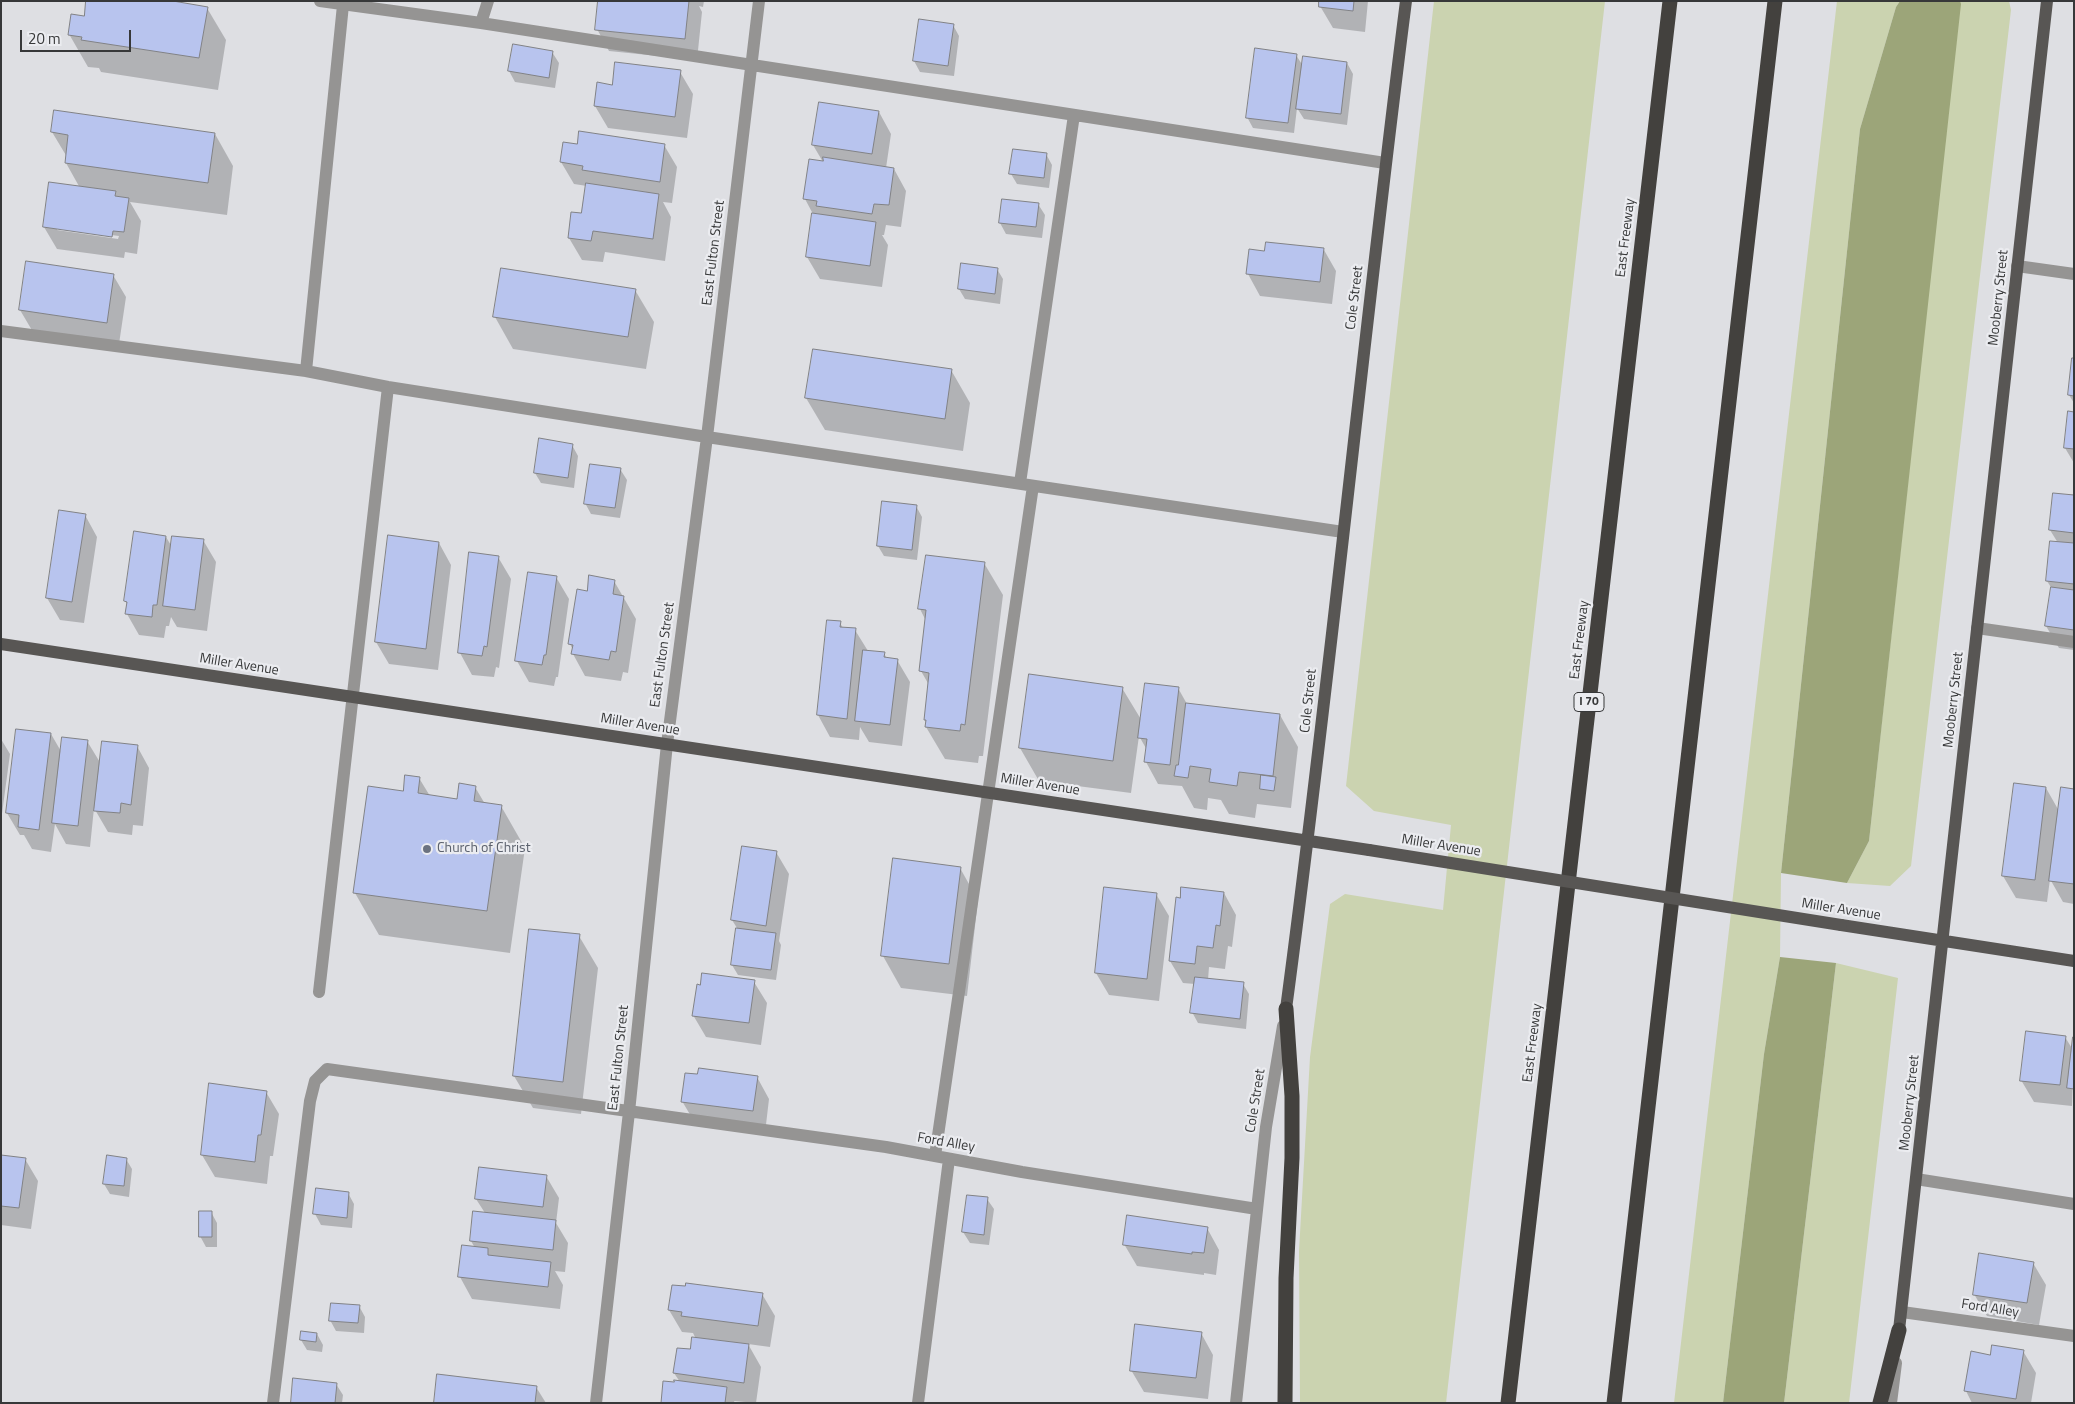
<!DOCTYPE html>
<style>
body{margin:0}
#map{position:relative;width:2075px;height:1404px;overflow:hidden;background:#dedfe3;font-family:"Titillium Web",sans-serif}
canvas{display:block}
.frame{position:absolute;inset:0;border:2px solid #373839;pointer-events:none}
.scale{position:absolute;left:20px;top:30px;width:111px;height:22px;box-sizing:border-box;border:2px solid #373839;border-top:0;padding-left:6px;font-size:15px;line-height:18px;white-space:nowrap;color:#373839;-webkit-text-stroke:4px #ebecf0;paint-order:stroke}
</style>
<div id="map">
<canvas width="2075" height="1404"></canvas>
<div class="frame"></div>
<div class="scale">20 m</div>
</div>
<script>
const context = document.querySelector('canvas').getContext('2d');
context.lineJoin = 'round';
function paint(path, color) {
  context.fillStyle = color;
  context.fill(path, 'evenodd');
}
function strokePath(path, color, width, dash) {
  context.strokeStyle = color;
  context.lineWidth = width;
  context.lineCap = dash ? 'butt' : 'round';
  context.setLineDash(dash || []);
  context.stroke(path);
}
function write(font, color, halo, rows, align = 'center') {
  context.font = font + ' "Titillium Web",sans-serif';
  context.lineWidth = 4.5;
  context.setLineDash([]);
  context.textBaseline = 'middle';
  context.strokeStyle = halo;
  context.fillStyle = color;
  for (const [text, x, y, turn = 0] of rows) {
    context.save();
    context.translate(x, y);
    context.rotate((+turn || 0) * Math.PI / 180);
    context.textAlign = isNaN(turn) ? turn : align;
    if (halo) context.strokeText(text, 0, 0);
    context.fillText(text, 0, 0);
    context.restore();
  }
}
paint(new Path2D(`
 M1434,1H1605L1446,1403H1300L1299,1251L1310,1057L1330,904L1345,894L1443,910L1451,825L1374,811L1346,786Z
 M1837,1H1900L1896,7L1860,129L1781,873L1780,957L1764,1054L1723,1403H1674Z
 M1960,1H2009L2011,10L1911,866L1890,886L1847,883L1869,841Z
 M1836,963L1898,978L1849,1403H1784Z`), '#cbd3b0');
paint(new Path2D(`
 M1900,1H1960L1961,4L1869,841L1847,883L1781,873L1860,129L1896,7Z
 M1780,957L1836,963L1784,1403H1723L1764,1054Z`), '#9ca579');
paint(new Path2D(`
 M600,1H704L703,7L699,6L702,12L697,60L609,51L597,29Z
 M1321,1H1368L1365,32L1333,28L1320,6Z
 M207,8L226,40L218,90L101,72L99,68L88,67L69,34L85,17Z
 M953,25L959,36L954,76L920,72L914,61Z
 M552,52L559,63L555,88L515,82L509,71Z
 M1296,55L1303,66L1347,63L1353,74L1347,125L1304,119L1297,108L1294,133L1253,128L1247,117Z
 M680,72L693,94L687,138L608,128L595,106L613,86Z
 M879,112L891,134L886,168L894,169L906,191L901,227L886,225L884,235H882L888,245L882,287L820,279L807,257L813,214L805,199L823,162L813,145Z
 M52,132L215,134L233,166L227,215L130,202L141,221L137,254L125,252L124,258L57,249L44,227L80,188L66,163L67,157ZM57,228L119,236L118,239L57,230Z
 M664,145L677,167L672,203L663,202L671,217L665,261L605,252L603,262L582,260L569,238L582,214L587,186L574,184L561,162L578,146Z
 M1046,154L1052,165L1049,188L1017,184L1011,174Z
 M1038,204L1045,215L1042,238L1006,234L1000,223Z
 M1324,250L1336,271L1332,304L1260,296L1248,274Z
 M997,269L1003,279L1000,304L965,299L959,289Z
 M113,275L126,297L119,344L33,332L20,310Z
 M635,290L654,322L646,369L513,349L495,317Z
 M2074,359V403L2069,395Z
 M951,370L970,403L963,451L825,430L806,398Z
 M2074,413V463L2065,448Z
 M572,445L578,456L574,488L541,483L535,473Z
 M620,469L627,480L620,518L591,514L585,503Z
 M2074,496V650L2059,648L2046,626L2052,589L2047,581L2058,543L2050,530Z
 M916,506L922,517L917,560L884,556L878,546Z
 M85,515L97,537L84,623L60,620L47,598Z
 M166,537L172,547L203,540L216,562L207,631L177,627L171,617L169,626H166L164,638L139,635L127,614L128,605L125,601Z
 M439,543L451,565L438,670L389,664L376,642Z
 M927,556L984,563L1003,595L983,756H979L978,763L945,759L926,727L925,719L929,685L921,671L926,621L920,609Z
 M498,557L511,579L499,668L496,667L494,677L472,675L460,653Z
 M556,577L569,599L558,677H556L554,686L529,682L517,661Z
 M614,581L636,619L628,673L623,672L621,681L585,676L573,654V650L570,644L588,592Z
 M840,623L843,628L855,630L868,651L884,653L887,659L897,660L910,682L902,746L869,742L860,727L859,740L830,737L818,715Z
 M1030,676L1122,688L1142,721L1178,688L1187,704L1280,715L1298,747L1291,808L1257,804L1255,818L1229,814L1221,800L1208,798L1207,810L1194,808L1182,786L1158,784L1146,762L1147,750L1139,736L1131,793L1039,781L1020,748Z
 M51,734L62,753L87,741L101,764L137,746L149,768L143,826L133,825L132,835L108,832L94,808L90,847L66,844L55,824L51,852L32,849L24,835H20L7,813Z
 M1,739L10,754L1,821Z
 M419,778L430,796L458,800L475,787L485,804L501,806L525,848L510,953L379,935L355,893L404,793Z
 M2046,788L2059,811L2074,790V904L2063,902L2050,879L2047,902L2016,898L2003,876Z
 M776,852L789,874L779,941L781,945L776,980L738,975L732,965L737,928L732,920Z
 M960,868L978,900L967,996L901,988L883,956Z
 M1224,893L1236,915L1232,947L1228,946L1225,969L1209,967L1208,980L1243,984L1249,994L1246,1029L1198,1023L1192,1012L1195,984L1183,983L1170,961Z
 M1156,894L1169,916L1159,1001L1109,995L1096,973Z
 M530,930L579,936L598,968L581,1114L533,1108L514,1076Z
 M754,982L767,1003L761,1045L706,1037L693,1015Z
 M2065,1037L2073,1050L2074,1041L2072,1106L2034,1102L2021,1080Z
 M757,1077L769,1099L765,1133L695,1123L682,1101Z
 M266,1092L279,1114L273,1156H270L267,1184L215,1177L202,1155Z
 M1,1156L25,1159L38,1181L31,1229L1,1225Z
 M126,1159L132,1169L129,1197L110,1194L104,1184Z
 M546,1176L559,1198L556,1223L568,1243L565,1272L555,1271L563,1285L560,1309L472,1299L460,1277L475,1248L471,1241L485,1213L476,1199Z
 M317,1190L348,1193L354,1204L352,1228L321,1225L315,1214Z
 M968,1196L987,1199L994,1209L989,1245L970,1243L963,1232Z
 M211,1212L217,1223V1247H206L200,1236Z
 M1207,1228L1219,1250L1216,1275L1204,1273V1275L1137,1266L1124,1244Z
 M2033,1263L2046,1285L2039,1325L1987,1316L1974,1294Z
 M762,1294L775,1316L770,1347L748,1344L761,1367L756,1403L734,1401L735,1403H662L680,1382L674,1373L691,1351L696,1339L693,1333L682,1332L669,1310Z
 M359,1306L365,1317L364,1333L336,1331L330,1320Z
 M1201,1333L1213,1355L1208,1399L1144,1392L1131,1370Z
 M317,1334L323,1345L322,1352L307,1350L301,1340Z
 M2023,1351L2036,1373L2031,1403H1972L1966,1391Z
 M336,1384L343,1395L342,1403H292Z
 M536,1387L546,1403H435Z`), '#0003');
const building = new Path2D(`
 M86,1H173L208,7L199,58L81,40L82,37L68,35L71,14L84,16Z
 M598,1H689L685,39L595,30Z
 M1319,1H1354L1353,11L1319,7Z
 M919,19L954,24L948,66L913,61Z
 M513,44L553,51L549,78L508,71Z
 M1255,48L1297,54L1288,123L1246,118Z
 M1303,56L1347,62L1341,114L1296,109Z
 M615,62L681,70L675,117L594,106L597,82L612,85Z
 M819,102L879,111L872,154L812,145Z
 M54,110L215,133L208,183L65,163L68,135L51,132Z
 M579,131L665,144L660,182L582,170L583,166L560,162L563,142L577,144Z
 M1013,149L1047,153L1044,178L1009,174Z
 M823,157L894,168L889,205L874,204L872,214L816,206L817,201L803,199L809,159L823,161Z
 M49,182L116,191L115,196L129,198L124,232L113,231L112,237L43,227Z
 M586,183L659,194L653,239L593,231L591,241L568,238L571,212L581,213Z
 M1002,199L1039,203L1036,227L999,223Z
 M812,213L876,222L870,266L806,257Z
 M1266,242L1324,248L1320,282L1246,274L1249,249L1264,251Z
 M26,261L114,274L107,323L19,310Z
 M961,263L998,268L995,294L958,289Z
 M501,268L636,289L628,337L493,317Z
 M813,349L952,369L945,419L805,398Z
 M2072,358H2074V396L2068,395Z
 M2068,411L2074,412V449L2064,448Z
 M539,438L573,444L568,478L534,473Z
 M590,464L621,468L615,508L584,504Z
 M2053,493L2074,495V533L2049,530Z
 M882,501L917,505L912,550L877,546Z
 M59,510L86,514L72,602L46,598Z
 M134,531L166,536L157,605H153L152,617L125,614L127,602L124,601Z
 M388,535L439,542L426,649L375,642Z
 M172,536L204,539L195,610L163,606Z
 M2050,541L2074,543V584L2046,581Z
 M469,552L499,556L487,647L484,646L482,656L458,653Z
 M926,555L985,562L965,725L961,724L960,731L925,727L926,720H924L929,673L919,671L926,610L918,609Z
 M528,572L557,576L546,655H544L542,665L515,661Z
 M589,575L615,580L613,594L624,596L616,652L611,651L609,660L571,654L573,645L568,644L577,589L587,591Z
 M2051,587L2074,590V630L2045,626Z
 M827,620L841,621L840,627L856,628L847,719L817,715Z
 M863,650L885,652L884,657L898,659L890,725L855,721Z
 M1029,674L1123,687L1113,761L1019,748Z
 M1145,683L1179,687L1170,765L1144,762L1147,739L1138,738Z
 M1186,703L1280,714L1273,776L1239,772L1237,786L1209,782L1211,769L1190,766L1188,778L1174,776L1176,765H1178Z
 M16,729L51,733L39,830L18,827L19,815L6,813Z
 M62,737L88,740L78,826L52,823Z
 M102,741L138,745L131,805L121,803L120,813L94,811Z
 M405,775L420,777L418,793L457,799L459,783L476,786L474,801L502,805L487,911L353,893L368,786L403,791Z
 M1261,775L1276,777L1274,791L1260,789Z
 M2014,783L2046,787L2035,880L2002,876Z
 M2061,787L2074,789V884L2049,881Z
 M742,846L777,851L766,926L731,920Z
 M893,858L961,867L949,964L881,956Z
 M1104,887L1157,893L1147,979L1095,973Z
 M1181,887L1224,892L1220,926L1216,925L1213,948L1197,946L1195,964L1169,961L1176,897L1180,898Z
 M736,928L776,933L771,970L731,965Z
 M529,929L580,934L563,1082L513,1076Z
 M702,973L755,980L749,1023L692,1016L697,984L700,985Z
 M1195,977L1244,982L1240,1019L1190,1013Z
 M2026,1031L2066,1036L2060,1085L2020,1081Z
 M2073,1037H2074V1089L2067,1088Z
 M699,1068L758,1076L753,1111L681,1102L685,1073L697,1074Z
 M209,1083L267,1091L261,1135H258L255,1162L201,1155Z
 M1,1155L26,1158L19,1208L1,1206Z
 M107,1155L127,1158L124,1186L103,1184Z
 M479,1167L547,1175L543,1207L475,1199Z
 M316,1188L349,1192L347,1218L313,1214Z
 M967,1195L988,1197L984,1235L962,1232Z
 M199,1211H212V1237H199Z
 M473,1211L556,1220L553,1250L470,1241Z
 M1127,1215L1208,1227L1204,1253L1192,1252V1254L1123,1245Z
 M462,1245L488,1248V1255L551,1262L548,1287L458,1277Z
 M1979,1253L2034,1262L2027,1303L1973,1295Z
 M686,1283L763,1293L758,1326L681,1316L682,1312L668,1310L672,1285L685,1286Z
 M331,1303L360,1305L358,1323L329,1321Z
 M1135,1324L1202,1332L1196,1378L1130,1371Z
 M301,1331L317,1333L316,1342L300,1340Z
 M692,1337L749,1344L744,1383L673,1373L677,1348L690,1349Z
 M1992,1345L2024,1350L2016,1399L1964,1391L1971,1351L1990,1355Z
 M437,1374L537,1386L535,1403H434Z
 M293,1378L337,1383L335,1403H291Z
 M674,1380L727,1387L725,1403H661L663,1381L674,1382Z`);
paint(building, '#b8c4ee');
strokePath(building, '#818285', 1);
strokePath(new Path2D(`
 M320,1L481,23L1385,163
 M481,23L488,1
 M2017,266L2074,274
 M1,331L306,371L388,387L707,437L1343,532
 M306,371L343,5
 M1020,483L1074,115
 M1977,628L2074,642
 M319,992L388,387
 M935,1156L1033,486
 M1916,1179L2074,1204
 M1902,1312L2074,1336
 M273,1403L310,1101L315,1081L327,1069L886,1147L1022,1172L1257,1209
 M596,1403L629,1112L667,744L707,437L759,1
 M918,1403L949,1159
 M1236,1403L1266,1127L1283,1026
 M1891,1403L1896,1363`), '#959493', 12);
strokePath(new Path2D(`
 M1,644L1369,850
 M1841,925L2074,961
 M1286,1009C1331,673 1363,337 1406,1
 M1899,1330L2047,1`), '#585654', 12);
strokePath(new Path2D(`
 M1285,1403L1286,1278L1292,1158V1096L1286,1009
 M1508,1403L1670,1
 M1614,1403L1775,1
 M1880,1403L1899,1330`), '#43413e', 15);
strokePath(new Path2D(`
 M1369,850L1841,925`), '#585654', 12);
for (const [x, y, r, color] of [
 [427,849,5,"#6b7280"]
]) {
  const dot = new Path2D();
  dot.arc(x, y, r, 0, 2 * Math.PI);
  context.fillStyle = color;
  context.fill(dot);
  strokePath(dot, '#ebecf0', 2);
}
for (const [x, y, w] of [
 [1589,702,30]
]) {
  const box = new Path2D();
  box.roundRect(x - w / 2, y - 9.5, w, 19, 4);
  context.fillStyle = '#ebecf0';
  context.fill(box);
  strokePath(box, '#373839', 1);
}
write('bold 12px', '#373839', null, [
 ["I 70",1589,702]
]);
write('14px', '#373839', '#ebecf0', [
 ["East Freeway",1626,238,-83],
 ["East Fulton Street",714,253,-83],
 ["Cole Street",1355,298,-83],
 ["Mooberry Street",1999,298,-84],
 ["East Freeway",1580,640,-83],
 ["East Fulton Street",663,655,-82],
 ["Miller Avenue",239,665,9],
 ["Mooberry Street",1954,700,-84],
 ["Cole Street",1309,701,-84],
 ["Miller Avenue",640,725,9],
 ["Miller Avenue",1040,785,9],
 ["Miller Avenue",1441,846,9],
 ["Miller Avenue",1841,910,9],
 ["East Freeway",1533,1043,-83],
 ["East Fulton Street",619,1058,-84],
 ["Cole Street",1256,1101,-81],
 ["Mooberry Street",1910,1103,-84],
 ["Ford Alley",946,1143,10],
 ["Ford Alley",1990,1309,9]
]);
write('14px', '#5b616d', '#ebecf0', [
 ["Church of Christ",437,849]
], 'left');
</script>
